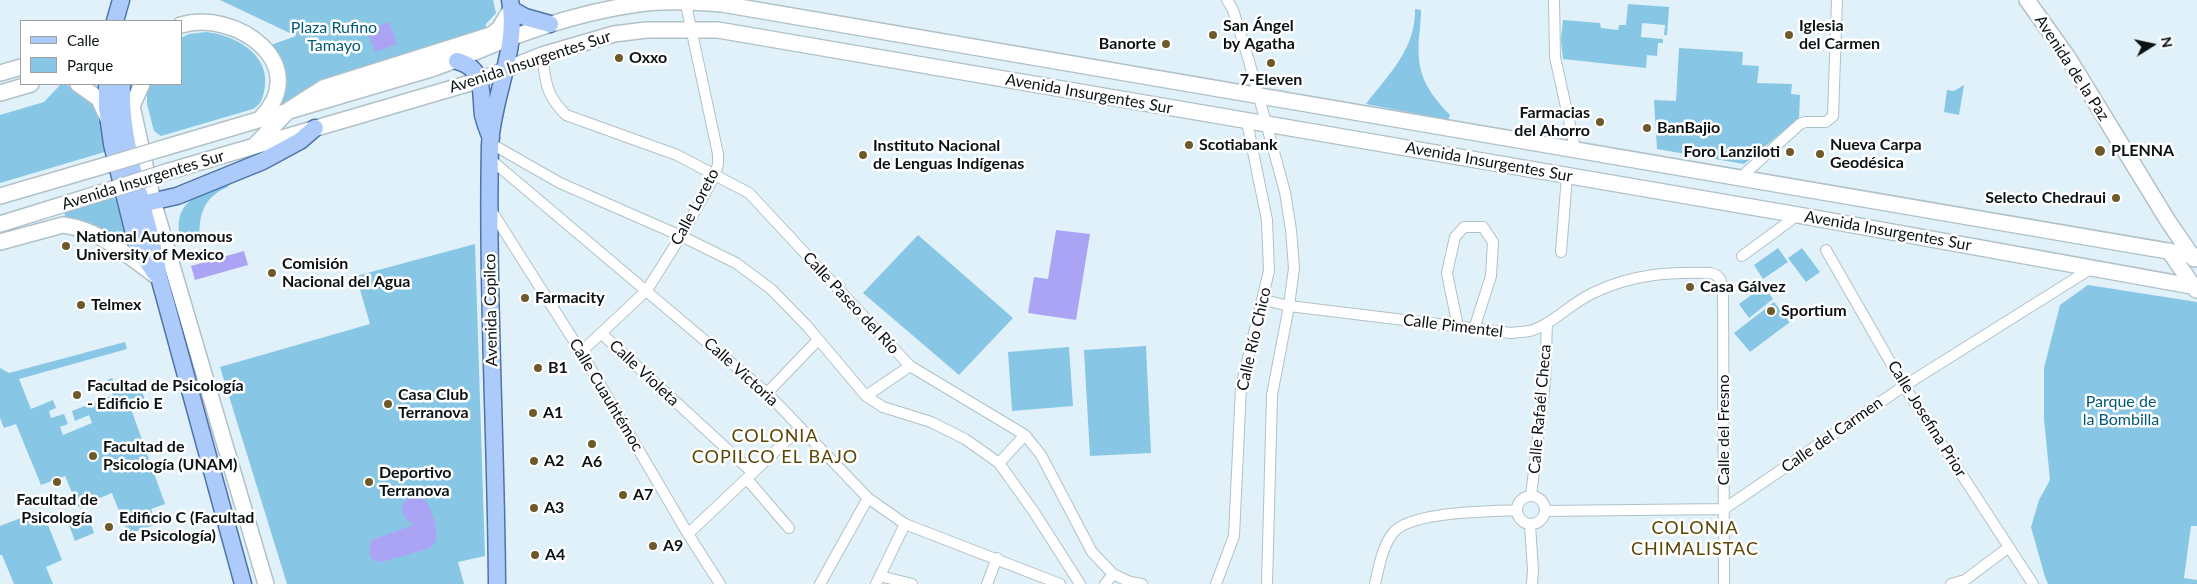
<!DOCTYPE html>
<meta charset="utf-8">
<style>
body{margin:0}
#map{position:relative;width:2197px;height:584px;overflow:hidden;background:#e0f1fa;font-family:Lato,sans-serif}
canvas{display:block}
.legend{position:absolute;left:20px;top:20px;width:162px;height:65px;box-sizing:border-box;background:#fff;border:1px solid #9ea0a1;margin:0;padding:6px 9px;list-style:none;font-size:15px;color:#0c1214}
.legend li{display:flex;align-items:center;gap:10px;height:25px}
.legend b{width:25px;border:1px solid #9ea0a1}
.north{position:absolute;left:2127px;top:20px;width:50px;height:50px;-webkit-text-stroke:4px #fff;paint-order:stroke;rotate:80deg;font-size:14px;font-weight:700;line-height:20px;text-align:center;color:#0c1214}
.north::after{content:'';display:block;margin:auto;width:18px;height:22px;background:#0c1214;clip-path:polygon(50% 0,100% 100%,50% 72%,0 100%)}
</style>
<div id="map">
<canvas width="2197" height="584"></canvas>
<ul class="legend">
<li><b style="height:6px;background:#accbfa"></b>Calle</li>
<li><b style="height:14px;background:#87c6e4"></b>Parque</li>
</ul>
<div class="north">N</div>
</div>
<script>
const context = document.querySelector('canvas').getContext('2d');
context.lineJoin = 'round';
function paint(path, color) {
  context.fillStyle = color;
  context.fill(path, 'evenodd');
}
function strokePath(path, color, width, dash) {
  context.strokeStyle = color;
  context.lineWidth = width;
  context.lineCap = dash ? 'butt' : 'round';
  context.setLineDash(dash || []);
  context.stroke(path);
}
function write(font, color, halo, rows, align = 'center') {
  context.font = font + ' Lato,sans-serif';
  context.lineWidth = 5;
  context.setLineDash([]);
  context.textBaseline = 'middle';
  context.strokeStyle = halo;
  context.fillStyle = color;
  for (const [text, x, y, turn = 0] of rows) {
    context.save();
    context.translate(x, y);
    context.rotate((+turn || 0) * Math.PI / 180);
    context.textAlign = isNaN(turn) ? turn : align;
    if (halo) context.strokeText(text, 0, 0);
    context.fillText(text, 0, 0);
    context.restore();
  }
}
paint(new Path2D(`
 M220,0H493L496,13L486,24V31L324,79L290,103L280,105C289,81 280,66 268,46L296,36Z
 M1628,4L1669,7L1667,35H1664L1665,25L1642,23L1641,37L1663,39V43H1658L1657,56L1647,55L1646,68L1563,59L1561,40L1563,20L1600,23L1601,28L1618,30L1619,25H1626Z
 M1415,9L1421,10C1421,19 1420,28 1419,37C1416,73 1426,90 1450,115L1448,120L1366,104C1388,75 1416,49 1415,9Z
 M206,32C234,35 269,53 265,86C263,97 262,104 253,109L161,136L154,131L147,104V84H181V38L189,34Z
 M1679,48L1743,52L1742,65L1759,66L1757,83L1792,84L1791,94L1800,95L1799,118L1744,164L1657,149L1654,100L1676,101Z
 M61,84L76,87L100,108L108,151L0,183V115L44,102Z
 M1964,85L1959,115L1944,112L1947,90L1954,91Z
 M227,183L228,187C205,196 198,214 200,238L181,243C171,202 195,196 227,183Z
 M118,195L129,243L124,248L97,227L65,217L64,210Z
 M918,235L1013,318L959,375L863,293Z
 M475,244L485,556L458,562L464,584H287L220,367L370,324L356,276Z
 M1778,248L1788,262L1763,279L1754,265Z
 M1802,248L1820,272L1806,282L1788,258Z
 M2088,285L2197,302V526H2191L2184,578L2197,580V584H2048L2045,577L2031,527L2039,500L2050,480L2044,419V368L2060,305Z
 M1764,286L1773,299L1749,318L1739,304Z
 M1774,302L1790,322L1750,352L1734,333Z
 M125,342L127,349L19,379L31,409L53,400L56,408L49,411L51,418L64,414L68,424L60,427L63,435L92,423L89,415L75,421L72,411L113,395L107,380L112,378C119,391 127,394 142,391L145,400L130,406L165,504L151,509L157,524L128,534L112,493L78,507L65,476L41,485L16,424L4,428L0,418V368L9,373Z
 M1146,346L1151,453L1090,456L1084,350Z
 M1069,347L1073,406L1012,411L1008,352Z
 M42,510L62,560L46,567L53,584H14L2,555H0V526Z
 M87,513L94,533L75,541L67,520Z`), '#87c6e4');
paint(new Path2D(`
 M389,22L397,44L375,52L367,30Z
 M1056,230L1090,234L1076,320L1028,313L1034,277L1048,279Z
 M244,251L248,265L195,280L191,266Z
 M419,496C430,499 438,528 436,538C436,543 433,545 430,548L382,562L373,560L369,553L371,540L414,525C398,515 397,497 419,496Z`), '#aba4f5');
const street = new Path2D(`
 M1227,0L1233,10L1249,61L1285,192L1291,230L1294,268L1289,306L1272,395L1267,584
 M1554,0L1555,57L1575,148
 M542,55C546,82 545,94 566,115L677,155L749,193L910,366L1025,435L1041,455L1092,552L1113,574L1130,582L1142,584
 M490,143L560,183L681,236L736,263L771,289L807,326L866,396L883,407L931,422L965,439L999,463L1034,512L1080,584
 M490,159L767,393L868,498L905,524L1060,584
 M1740,178L1800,124L1805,122H1826L1833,116L1837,0
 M491,210L581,352L688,534L720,584
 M1826,250L1904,386L2033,584
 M1561,252L1567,176
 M1742,256L1798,215
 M1264,300L1289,306L1511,333C1517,332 1524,332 1530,331C1553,324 1571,303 1593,293C1632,274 1668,272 1710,273C1719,275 1721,279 1723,288L1724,584
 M1458,327L1447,273L1455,237L1464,227H1483L1493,242L1491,276L1474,329
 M602,334L753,473
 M581,352L647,290L681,236L715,175L718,164V154L685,0
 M767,393L818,340
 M866,396L910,366
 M999,463L1025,435
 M747,479L789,528
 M1517 510a14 14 0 1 1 28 0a14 14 0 1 1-28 0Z
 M1531,496L1545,381L1547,323
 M1545,511L1724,509L1904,386L2092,268
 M1530,525L1533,570L1532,584
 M688,534L800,428
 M880,576L912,584
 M820,584L868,498
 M876,584L905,524
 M987,584L997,558
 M1105,584L1113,574
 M1216,584L1234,536L1241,387L1269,271L1267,220L1247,122
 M1375,584C1379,567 1382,547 1393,533C1410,511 1488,512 1516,510
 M1951,584L1965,580L2009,547`);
const secondary = new Path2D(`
 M2027,0L2067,56L2168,221L2194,259
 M181,25C236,9 313,64 261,118
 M0,73L21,67
 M78,84L99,99L107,117
 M142,84L132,106L153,201L266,584
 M0,93L31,84
 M257,143L290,109L323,88L491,35L499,29L511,9
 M160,149L431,69C459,60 485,47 513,37C553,22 596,10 638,4C666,0 694,2 722,4L2197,256
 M166,172L477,81L542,55L614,34L646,30H718L1798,215L2197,287
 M0,196L110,164
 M0,224L116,188
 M0,242L63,225C101,230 127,255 156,276
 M2169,251L2196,290`);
const primary = new Path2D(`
 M511,9L525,17L550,24
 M115,21L121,0
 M457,61C486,69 480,91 483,115C485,123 488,131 491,138
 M107,84V108L112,144L137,246L155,273
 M122,84C119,148 149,214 159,277L243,584
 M128,207L177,196L263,161L300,141L315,128
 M497,584C496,438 487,292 490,145C492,98 519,49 510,0`);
strokePath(street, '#b1c1c9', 12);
strokePath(secondary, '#b1c1c9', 18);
strokePath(primary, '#5074a7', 19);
strokePath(street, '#fff', 10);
strokePath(secondary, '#fff', 15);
strokePath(primary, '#accbfa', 16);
const secondaryBridge = new Path2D(`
 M110,164L160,149
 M116,188L166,172`);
strokePath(secondaryBridge, '#b1c1c9', 18, []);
strokePath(secondaryBridge, '#fff', 15);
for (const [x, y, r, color] of [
 [1213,35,5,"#6e5928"],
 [1789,35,5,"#6e5928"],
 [1166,44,5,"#6e5928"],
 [619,58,5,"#6e5928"],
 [1271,63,5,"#6e5928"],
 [1600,122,5,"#6e5928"],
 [1647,128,5,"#6e5928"],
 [1189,145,5,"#6e5928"],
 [2100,151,6,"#6e5928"],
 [1790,152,5,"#6e5928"],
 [1820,154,5,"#6e5928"],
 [863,155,5,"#6e5928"],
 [2116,198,5,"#6e5928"],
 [66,246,5,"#6e5928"],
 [272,273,5,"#6e5928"],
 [1690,287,5,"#6e5928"],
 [525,298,5,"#6e5928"],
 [81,305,5,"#6e5928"],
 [1771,311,5,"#6e5928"],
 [538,368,5,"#6e5928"],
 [77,395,5,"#6e5928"],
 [388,404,5,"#6e5928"],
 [533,413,5,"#6e5928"],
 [592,444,5,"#6e5928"],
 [93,456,5,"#6e5928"],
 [534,461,5,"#6e5928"],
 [57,482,5,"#6e5928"],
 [369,482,5,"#6e5928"],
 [623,495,5,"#6e5928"],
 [534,508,5,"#6e5928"],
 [109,527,5,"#6e5928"],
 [653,546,5,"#6e5928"],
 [535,555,5,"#6e5928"]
]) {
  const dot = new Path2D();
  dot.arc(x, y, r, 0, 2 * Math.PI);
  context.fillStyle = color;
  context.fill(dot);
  strokePath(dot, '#fff', 2);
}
write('bold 16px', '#0c1214', '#fff', [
 ["San Ángel",1223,26],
 ["by Agatha",1223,44],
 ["Iglesia",1799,26],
 ["del Carmen",1799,44],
 ["Banorte",1156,44,"right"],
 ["Oxxo",629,58],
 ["7-Eleven",1271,80,"center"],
 ["Farmacias",1590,113,"right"],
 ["del Ahorro",1590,131,"right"],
 ["BanBajio",1657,128],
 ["Scotiabank",1199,145],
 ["Nueva Carpa",1830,145],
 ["Geodésica",1830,163],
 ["Instituto Nacional",873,146],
 ["de Lenguas Indígenas",873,164],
 ["PLENNA",2111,151],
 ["Foro Lanziloti",1780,152,"right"],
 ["Selecto Chedraui",2106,198,"right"],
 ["National Autonomous",76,237],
 ["University of Mexico",76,255],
 ["Comisión",282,264],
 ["Nacional del Agua",282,282],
 ["Casa Gálvez",1700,287],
 ["Farmacity",535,298],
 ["Telmex",91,305],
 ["Sportium",1781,311],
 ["B1",548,368],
 ["Facultad de Psicología",87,386],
 ["- Edificio E",87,404],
 ["Casa Club",398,395],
 ["Terranova",398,413],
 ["A1",543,413],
 ["Facultad de",103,447],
 ["Psicología (UNAM)",103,465],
 ["A2",544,461],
 ["A6",592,462,"center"],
 ["Deportivo",379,473],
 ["Terranova",379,491],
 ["A7",633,495],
 ["Facultad de",57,500,"center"],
 ["Psicología",57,518,"center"],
 ["A3",544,508],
 ["Edificio C (Facultad",119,518],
 ["de Psicología)",119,536],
 ["A9",663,546],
 ["A4",545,555]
], 'left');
write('16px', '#005977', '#fff', [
 ["Plaza Rufino",334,28],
 ["Tamayo",334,46],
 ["Parque de",2121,402],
 ["la Bombilla",2121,420]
]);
write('16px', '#0c1214', '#fff', [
 ["Avenida Insurgentes Sur",530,62,-18],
 ["Avenida de la Paz",2072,68,57],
 ["Avenida Insurgentes Sur",1089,94,10],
 ["Avenida Insurgentes Sur",1489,162,10],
 ["Avenida Insurgentes Sur",143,180,-17],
 ["Calle Loreto",695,207,-62],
 ["Avenida Insurgentes Sur",1888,231,10],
 ["Calle Paseo del Río",851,303,47],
 ["Avenida Copilco",491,310,-91],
 ["Calle Pimentel",1453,326,7],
 ["Calle Río Chico",1254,339,-77],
 ["Calle Victoria",741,372,42],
 ["Calle Violeta",644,373,43],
 ["Calle Cuauhtémoc",606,395,59],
 ["Calle Rafaél Checa",1540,409,-85],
 ["Calle Josefina Prior",1927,419,58],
 ["Calle del Fresno",1724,430,-90],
 ["Calle del Carmen",1832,435,-35]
]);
context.letterSpacing = '1px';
write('18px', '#5b4504', '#fff', [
 ["COLONIA",775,436],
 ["COPILCO EL BAJO",775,457],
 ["COLONIA",1695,528],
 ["CHIMALISTAC",1695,549]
]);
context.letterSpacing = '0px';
</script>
